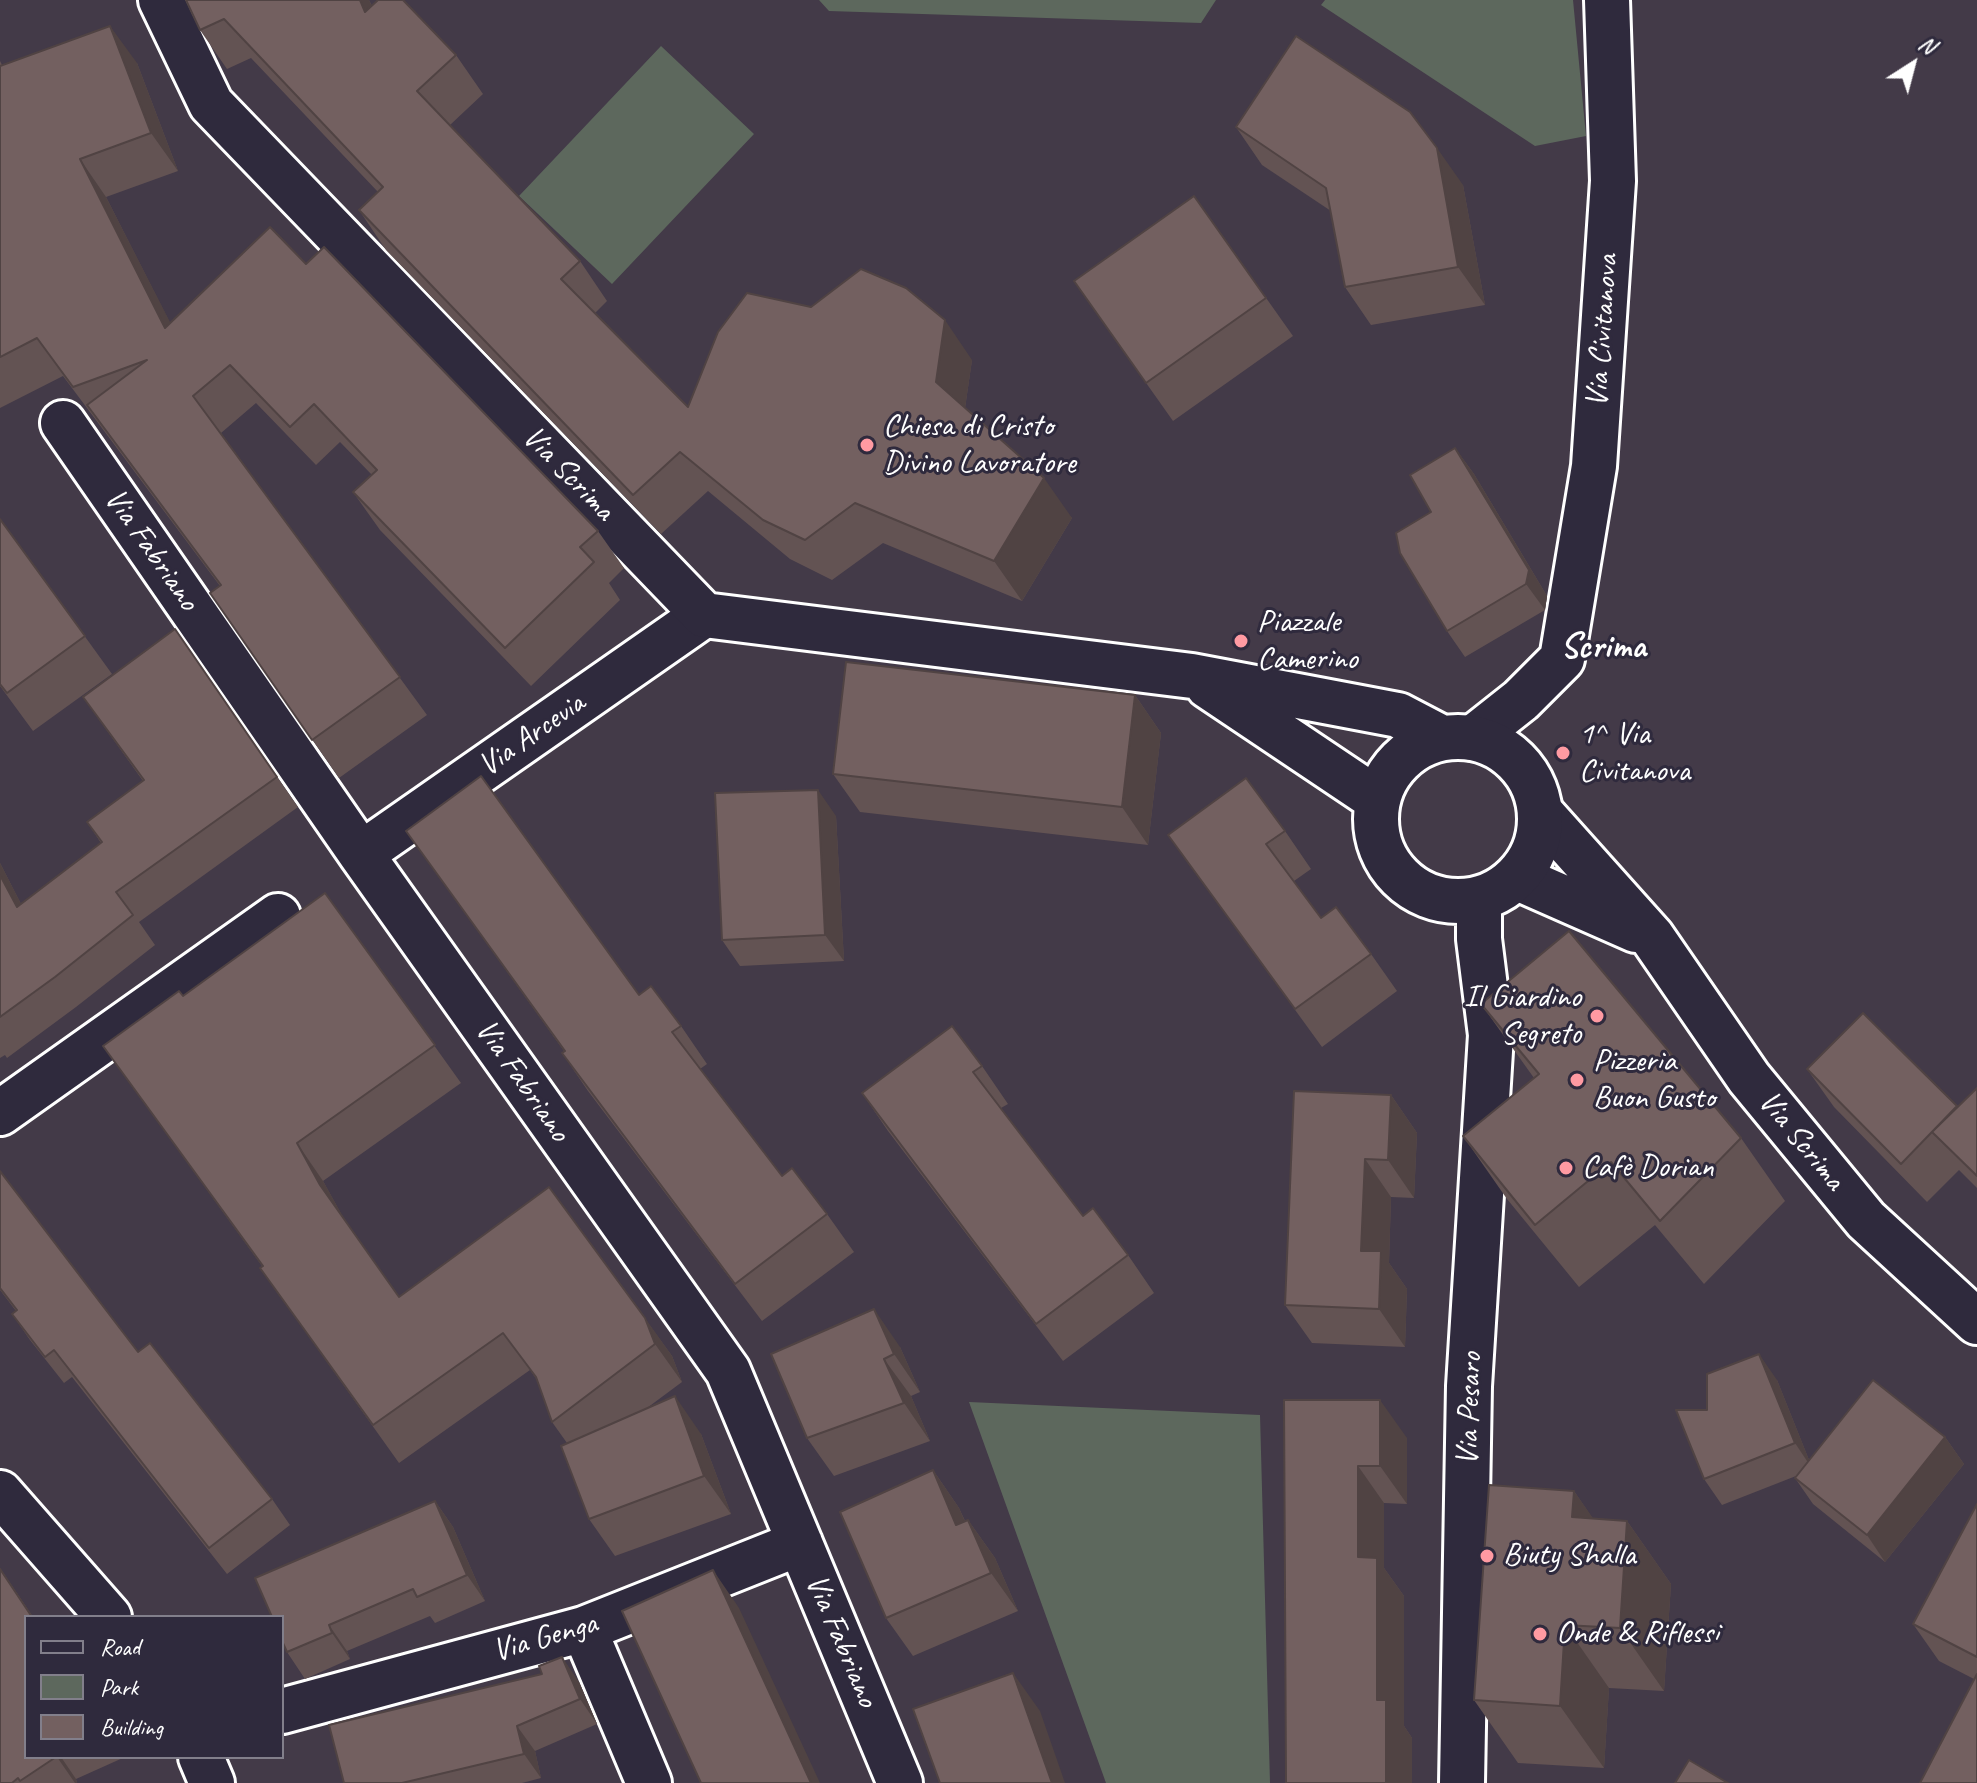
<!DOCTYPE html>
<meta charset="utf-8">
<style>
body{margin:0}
#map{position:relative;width:1977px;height:1783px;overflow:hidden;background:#433a48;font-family:Caveat,sans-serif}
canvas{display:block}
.legend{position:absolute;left:24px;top:1615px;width:260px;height:144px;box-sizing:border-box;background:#2f2a3d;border:2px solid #827f8b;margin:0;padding:10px 14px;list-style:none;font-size:24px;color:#fff}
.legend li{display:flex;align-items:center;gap:16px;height:40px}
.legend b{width:40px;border:2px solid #827f8b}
.north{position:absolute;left:1873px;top:24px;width:80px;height:80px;-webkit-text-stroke:6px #2f2a3d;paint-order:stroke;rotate:36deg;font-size:22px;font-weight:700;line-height:32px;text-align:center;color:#fff}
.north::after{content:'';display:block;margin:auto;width:28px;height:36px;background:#fff;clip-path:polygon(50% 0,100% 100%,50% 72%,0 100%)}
</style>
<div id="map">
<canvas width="1977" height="1783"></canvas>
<ul class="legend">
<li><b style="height:10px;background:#2f2a3d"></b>Road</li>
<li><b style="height:22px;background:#5d685d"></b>Park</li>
<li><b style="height:22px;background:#736060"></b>Building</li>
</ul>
<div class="north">N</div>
</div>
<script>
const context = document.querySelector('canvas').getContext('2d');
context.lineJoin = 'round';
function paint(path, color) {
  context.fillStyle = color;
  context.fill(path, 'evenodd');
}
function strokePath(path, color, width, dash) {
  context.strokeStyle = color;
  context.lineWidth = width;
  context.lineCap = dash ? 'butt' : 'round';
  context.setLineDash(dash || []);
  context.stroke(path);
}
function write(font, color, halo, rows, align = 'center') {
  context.font = font + ' Caveat,sans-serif';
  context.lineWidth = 6;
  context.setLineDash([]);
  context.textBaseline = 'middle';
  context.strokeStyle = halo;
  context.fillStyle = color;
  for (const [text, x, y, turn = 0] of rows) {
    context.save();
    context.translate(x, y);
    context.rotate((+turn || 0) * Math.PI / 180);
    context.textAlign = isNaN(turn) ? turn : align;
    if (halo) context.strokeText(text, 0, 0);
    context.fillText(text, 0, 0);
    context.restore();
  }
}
paint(new Path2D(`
 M819,0H1216L1201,23L829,11Z
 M1325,0H1573L1586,136L1535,146L1321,5Z
 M661,46L754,134L612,284L519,196Z
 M969,1402L1260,1415L1270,1783H1106Z`), '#5d685d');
const minor = new Path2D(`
 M63,423L361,854L728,1371L900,1783
 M1473,738L1521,700L1562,659L1594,466L1613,181L1607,0
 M1541,813L1652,937L1749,1078L1866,1220L1977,1322
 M361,854L704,615
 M1518,878L1636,930
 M0,1113L278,916
 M584,1629L649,1783
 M282,1711L584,1629L800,1543`);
const tertiary = new Path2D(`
 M161,0L211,104L704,615L1192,676L1398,715L1442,738
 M1208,686L1378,800
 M1376 819a82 82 0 1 1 164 0a82 82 0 1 1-164 0Z
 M0,1493L109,1617
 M201,1757L212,1783
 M1462,1783L1469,1386L1491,1035L1479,939V900`);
strokePath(minor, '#fff', 50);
strokePath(tertiary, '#fff', 50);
strokePath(minor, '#2f2a3d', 44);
strokePath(tertiary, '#2f2a3d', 44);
paint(new Path2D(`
 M186,0H369L372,6L456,55L483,94L450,125L580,261L607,301L595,313L688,407L972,360L965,408L1072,518L1022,601L883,543L832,580L790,559L708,491L661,534L386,250L359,210L378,192L251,58L227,69L200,30Z
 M0,61L2,65L137,63L178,171L106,197L170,323L306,264L598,531L624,568L609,583L620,600L531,686L380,530L353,492L372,475L340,442L316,465L256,403L221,433L427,715L339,778L210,593L220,586L63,376L0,408Z
 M1236,127L1463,185L1485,305L1371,325L1345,287L1331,211L1262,165Z
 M1194,196L1293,336L1173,421L1074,281Z
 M1455,448L1474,474L1547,596L1545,610L1465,657L1447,631L1431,512Z
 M0,519L112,674L33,731L0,686Z
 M175,629L298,807L139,922L155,945L76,1007L7,1058L5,1055L0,1058V863L21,904L101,843L87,822L143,781L83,697Z
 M1135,695L1161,733L1148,845L860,812L833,774Z
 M836,816L844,961L740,966L722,940Z
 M406,831L639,995L681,1026L707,1064L700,1069L782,1176L827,1214L854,1252L762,1321L588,1091L562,1053L564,1051Z
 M1285,831L1311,869L1294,881L1321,918L1371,954L1397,991L1322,1047L1168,835Z
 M325,893L461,1083L323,1181L345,1221L399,1297L549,1187L672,1356L682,1382L647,1408L701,1434L731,1514L615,1556L589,1519L567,1443L552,1422L537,1380L530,1370L399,1463L260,1268L262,1266L103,1046L183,996Z
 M1481,1004L1741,1138L1785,1201L1704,1284L1655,1225L1579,1287L1507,1199L1463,1136L1534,1078Z
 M982,1066L1008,1104L1001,1108L1083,1216L1128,1255L1154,1293L1063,1361L888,1131L862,1093Z
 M1807,1069L1958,1107L1977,1088V1188L1959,1170L1927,1202L1834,1107Z
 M1391,1095L1417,1133L1414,1198L1391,1197L1389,1263L1407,1289L1405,1347L1312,1343L1285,1305Z
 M0,1171L138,1352L272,1499L290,1525L227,1574L72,1377L64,1383L30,1340L12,1314L16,1311L0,1290Z
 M900,1347L920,1392L911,1396L930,1441L834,1476L807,1438L771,1354Z
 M1777,1380L1809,1460L1945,1437L1964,1464L1885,1562L1813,1504L1795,1478L1796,1476L1722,1505L1704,1479L1707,1410Z
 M1284,1400L1407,1438V1504L1384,1503V1568L1404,1596V1726L1412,1738V1783Z
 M933,1470L959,1508L965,1521L968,1520L995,1558L1018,1611L913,1656L886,1618Z
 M1574,1491L1593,1519L1627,1521L1671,1584L1664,1691L1609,1688L1604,1768L1518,1763L1474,1700Z
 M435,1501L453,1527L485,1601L435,1623L430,1616L347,1651L350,1659L305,1679L287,1652Z
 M1977,1504V1783L1974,1679L1939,1661L1913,1624Z
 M0,1568L33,1617H26V1757H125L76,1779L77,1783H0Z
 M579,1682L597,1724L535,1751L541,1778L522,1783H344Z`), '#635353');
paint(new Path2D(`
 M360,0H369L393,51L365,12Z
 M110,26L137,63L178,171L151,133Z
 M1437,148L1463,185L1485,305L1458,267Z
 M80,159L106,197L192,365L165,328Z
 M945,320L972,360L963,422L936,382Z
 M1455,448L1474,474L1547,596L1545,610L1526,584Z
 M1044,478L1072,518L1022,601L994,561Z
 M1135,695L1161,733L1148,845L1122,807Z
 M818,790L836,816L844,961L825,935Z
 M0,863L38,937L17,907L0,875Z
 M1391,1095L1417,1133L1414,1198L1388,1160Z
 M297,1143L323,1181L346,1222L320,1185Z
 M1365,1159L1391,1197L1389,1263L1407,1289L1405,1347L1379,1309L1361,1251Z
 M874,1309L900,1347L920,1392L894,1354Z
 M645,1318L672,1356L682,1382L655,1344Z
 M1759,1354L1777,1380L1813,1470L1795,1443Z
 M884,1359L911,1396L930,1441L904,1403Z
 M675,1396L701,1434L731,1514L704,1476Z
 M1380,1400L1407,1438V1504L1380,1466Z
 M1945,1437L1964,1464L1885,1562L1867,1535Z
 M1358,1466L1384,1503V1568L1404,1596V1726L1412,1738V1783H1386L1377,1700L1358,1557Z
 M933,1470L959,1508L983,1563L956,1525Z
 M1574,1491L1618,1554L1572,1517Z
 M435,1501L453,1527L485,1601L467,1575Z
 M968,1520L995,1558L1018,1611L991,1573Z
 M1627,1521L1671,1584L1664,1691L1620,1628Z
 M713,1570L739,1608L820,1783H811Z
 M329,1625L347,1651L350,1659L332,1633Z
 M1565,1625L1609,1688L1604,1768L1560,1706Z
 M562,1657L579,1682L597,1724L580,1699Z
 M1013,1673L1040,1711L1065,1783H1052Z
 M517,1726L535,1751L541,1778L524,1754Z
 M57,1757H61L76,1779L77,1783H75Z`), '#504343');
const building = new Path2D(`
 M186,0H360L365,12L378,0H403L456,55L417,91L580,261L561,279L688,407L718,332L747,293L811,307L861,269L906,288L945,320L936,382L1044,478L994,561L855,503L805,540L763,520L680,452L633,495L359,210L383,187L224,19L200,30Z
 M110,26L151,133L80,159L165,328L270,227L306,264L324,247L598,531L580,547L594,562L505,648L353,492L377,470L314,404L290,427L230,365L193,396L400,677L312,740L210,593L221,585L87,405L147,360L73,387L37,338L0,357V66Z
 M1296,36L1410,112L1437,148L1458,267L1345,287L1326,188L1236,127Z
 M1194,196L1266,298L1146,383L1074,281Z
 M1455,448L1529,570L1526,584L1447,631L1400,553L1396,533L1431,512L1410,475Z
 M0,519L85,636L7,693L0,684Z
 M175,629L277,777L116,892L133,915L55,977L0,1017V875L17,907L102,842L87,822L144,780L83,697Z
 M846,662L1135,695L1122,807L833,774Z
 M481,776L639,995L651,986L681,1026L672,1032L782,1176L792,1168L827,1214L735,1284L562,1053L565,1051L406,831Z
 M1246,778L1285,831L1266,844L1321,918L1336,907L1371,954L1295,1009L1168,835Z
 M818,790L825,935L722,940L715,793Z
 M325,893L435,1045L297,1143L320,1185L399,1297L549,1187L645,1318L655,1344L552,1422L536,1377L503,1333L373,1425L260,1268L263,1266L103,1046L179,991L183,996Z
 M1569,931L1741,1138L1660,1221L1611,1162L1535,1225L1463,1136L1539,1074L1481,1004Z
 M1863,1013L1957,1106L1901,1164L1807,1069Z
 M952,1026L982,1066L973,1072L1083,1216L1093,1208L1128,1255L1036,1324L862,1093Z
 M1977,1088V1176L1932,1132Z
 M1294,1091L1391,1095L1388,1160L1365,1159L1361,1251H1381L1379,1309L1285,1305Z
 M0,1171L138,1352L150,1343L272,1499L209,1548L54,1350L45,1357L12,1314L17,1310L0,1288Z
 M874,1309L894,1354L884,1359L904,1403L807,1438L771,1354Z
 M1759,1354L1795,1443L1704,1479L1676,1410H1707V1374Z
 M1873,1380L1945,1437L1867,1535L1795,1478Z
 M675,1396L704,1476L589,1519L561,1446Z
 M1284,1400H1380V1466H1358V1557L1377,1558V1700H1386V1783H1286Z
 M933,1470L956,1525L968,1520L991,1573L886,1618L840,1512Z
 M1489,1485L1574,1491L1572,1517L1627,1521L1620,1628L1565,1625L1560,1706L1474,1700Z
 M435,1501L467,1575L417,1597L413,1589L329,1625L332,1633L287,1652L282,1641V1617H272L255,1578Z
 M1977,1504V1657L1913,1624Z
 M0,1569L32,1617H26V1757H56L20,1781L18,1778L12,1783H0Z
 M713,1570L811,1783H701L622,1611Z
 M562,1657L580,1699L517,1726L524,1754L402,1783H344L329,1725L542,1674L539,1666Z
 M1013,1673L1052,1783H940L913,1709Z
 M1977,1674V1783H1920Z
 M1689,1760L1728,1783H1675Z`);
paint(building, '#736060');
strokePath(building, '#504343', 2);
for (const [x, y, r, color] of [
 [867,445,8,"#ff9aa2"],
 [1241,641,8,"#ff9aa2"],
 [1563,753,8,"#ff9aa2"],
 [1597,1016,8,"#ff9aa2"],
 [1577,1080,8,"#ff9aa2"],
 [1566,1168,8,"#ff9aa2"],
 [1487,1556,8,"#ff9aa2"],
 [1540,1634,8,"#ff9aa2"]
]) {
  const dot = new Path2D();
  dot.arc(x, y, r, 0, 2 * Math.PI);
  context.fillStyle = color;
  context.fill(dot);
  strokePath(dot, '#2f2a3d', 3);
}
write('32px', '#fff', '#2f2a3d', [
 ["Via Civitanova",1603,331,-86],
 ["Via Scrima",568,474,46],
 ["Via Fabriano",151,550,55],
 ["Via Arcevia",532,735,-35],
 ["Via Fabriano",522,1081,55],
 ["Via Scrima",1801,1141,51],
 ["Via Pesaro",1470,1409,-88],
 ["Via Genga",545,1638,-16],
 ["Via Fabriano",841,1641,67]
]);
write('32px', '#fff', '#2f2a3d', [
 ["Chiesa di Cristo",883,427],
 ["Divino Lavoratore",883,464],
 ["Piazzale",1257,623],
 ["Camerino",1257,660],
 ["1^ Via",1579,735],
 ["Civitanova",1579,772],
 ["Il Giardino",1581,998,"right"],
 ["Segreto",1581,1035,"right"],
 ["Pizzeria",1593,1062],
 ["Buon Gusto",1593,1099],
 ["Cafè Dorian",1582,1168],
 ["Biuty Shalla",1503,1556],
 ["Onde & Riflessi",1556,1634]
], 'left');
write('bold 36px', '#fff', '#2f2a3d', [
 ["Scrima",1603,648]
]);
</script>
